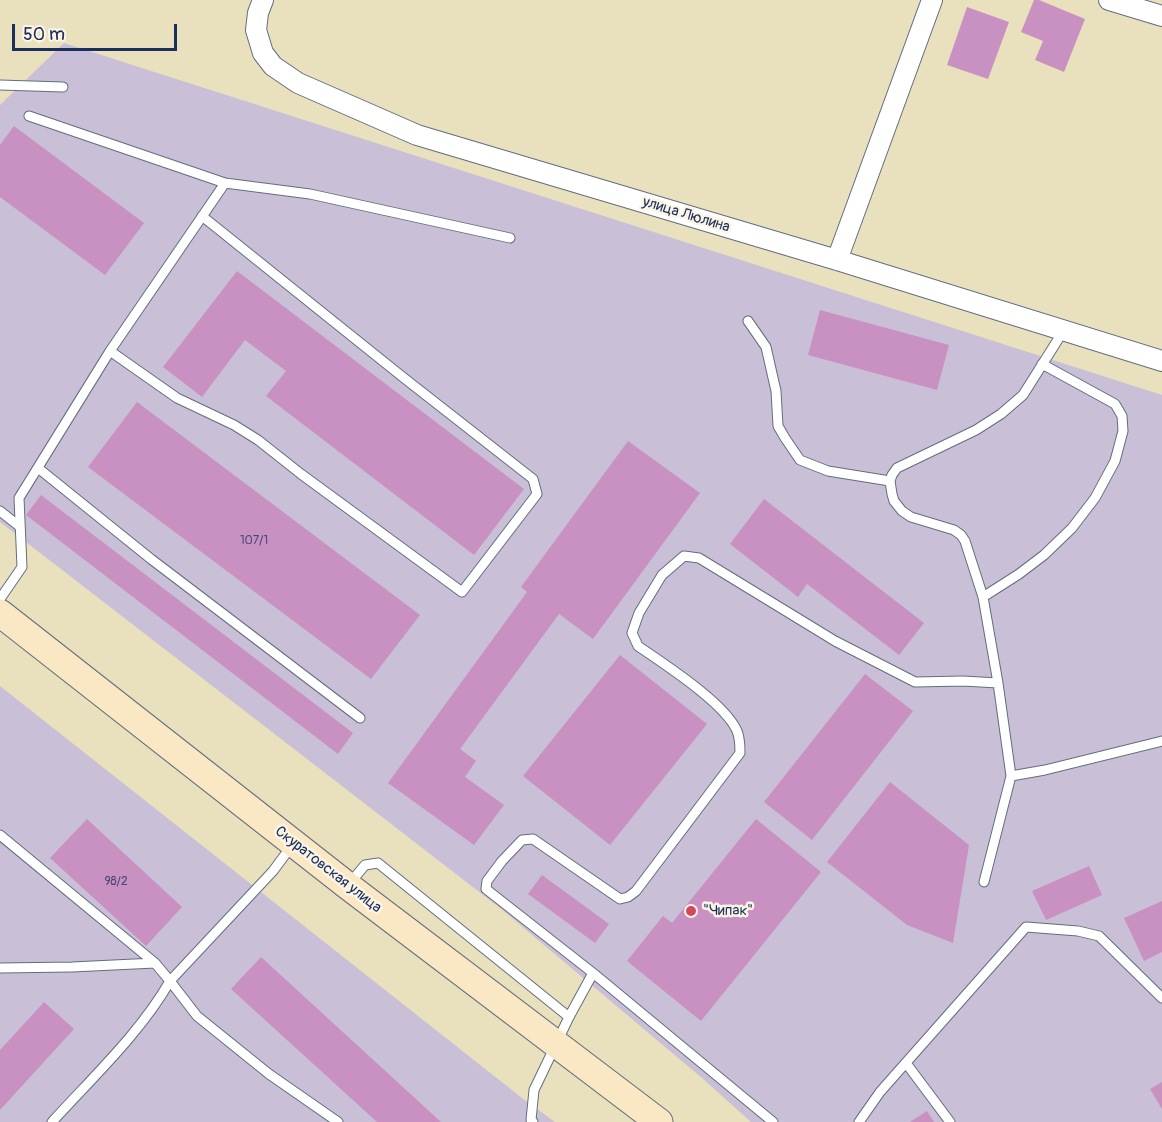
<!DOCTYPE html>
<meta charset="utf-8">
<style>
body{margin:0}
#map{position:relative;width:1162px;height:1122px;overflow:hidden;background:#e9e1bd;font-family:Pangolin,sans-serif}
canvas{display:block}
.scale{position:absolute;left:12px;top:24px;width:165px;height:27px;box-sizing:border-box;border:3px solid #1b2f5e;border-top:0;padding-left:8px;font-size:18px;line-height:21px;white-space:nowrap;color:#1b2f5e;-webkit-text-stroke:4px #fcf5e5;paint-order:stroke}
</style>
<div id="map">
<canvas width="1162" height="1122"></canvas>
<div class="scale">50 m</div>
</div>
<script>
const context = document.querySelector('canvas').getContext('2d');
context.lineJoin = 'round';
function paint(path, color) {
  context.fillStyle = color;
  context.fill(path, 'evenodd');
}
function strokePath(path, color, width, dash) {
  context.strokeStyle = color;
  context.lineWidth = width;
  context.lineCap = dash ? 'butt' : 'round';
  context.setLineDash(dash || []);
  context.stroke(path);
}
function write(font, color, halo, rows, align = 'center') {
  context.font = font + ' Pangolin,sans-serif';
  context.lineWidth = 5;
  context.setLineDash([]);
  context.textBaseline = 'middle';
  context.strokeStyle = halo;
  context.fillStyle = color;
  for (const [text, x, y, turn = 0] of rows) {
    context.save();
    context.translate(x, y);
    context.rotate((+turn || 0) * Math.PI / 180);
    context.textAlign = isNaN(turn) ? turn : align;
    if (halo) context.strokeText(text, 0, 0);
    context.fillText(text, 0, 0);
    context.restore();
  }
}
paint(new Path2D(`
 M64,43L1162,395V1122H751L702,1078L500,908L0,522V105Z
 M0,686L522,1098L555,1122H0Z`), '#c9bfd7');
paint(new Path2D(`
 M1034,0H1039L1085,19L1064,72L1035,60L1043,41L1021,32Z
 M967,7L1009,22L988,79L947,65Z
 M14,126L144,223L105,275L0,197V145Z
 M237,271L524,489L474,555L266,396L286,371L245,340L202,397L163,367Z
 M820,310L949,345L937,390L808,355Z
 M137,402L420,615L371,679L88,467Z
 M628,441L700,493L593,639L559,614L460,749L476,761L465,777L504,805L474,845L388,783L527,592L521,587Z
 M41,495L353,733L338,754L26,515Z
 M764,499L924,623L899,655L807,584L798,597L730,544Z
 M620,655L707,724L610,845L523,776Z
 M865,674L913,711L812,840L764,802Z
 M890,782L969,845L953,943L907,925L827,862Z
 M87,819L182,907L146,946L50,858Z
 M756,819L821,872L701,1021L627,961L663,916L672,923Z
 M1089,866L1102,895L1046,920L1032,891Z
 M542,875L609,924L595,943L528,894Z
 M1162,901V952L1144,961L1124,918Z
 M261,957L441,1122H377L231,989Z
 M44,1002L74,1029L0,1110V1050Z
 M1162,1082V1109L1150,1089Z
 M927,1111L934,1122H910Z`), '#c991c2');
const lane = new Path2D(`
 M0,85L63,87
 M29,116L225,183L310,194L510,238
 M748,321L766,347L776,391L778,426L785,438L800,460L828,471L890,481
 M110,351L177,398L234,425L258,440L301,474L462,592L537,494L533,479L404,378L202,216
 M38,468L151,559L360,718
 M0,511L19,526
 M983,597L1019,574L1044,555L1072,528L1095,498L1115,461L1123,431L1122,416L1115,404L1042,364
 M0,599L22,567L19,498L110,351L225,183
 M1011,776L1045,770L1162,741
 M0,835L155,963L170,981L273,871L293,844
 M984,882L1011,776L998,683L983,597L965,541L961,535L954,530L911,517L902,511L894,501L892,494L890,481L892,475L897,468L976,430L1001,414L1023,395L1064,330
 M350,883L365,865L378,863L569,1017
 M0,968L72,967L155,963
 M906,1063L950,1122
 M52,1122C92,1078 141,1032 170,981L197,1016L269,1074L338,1122
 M533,1122L531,1120L534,1090L569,1017L593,973
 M773,1122L593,973L486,889L487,881L502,861L522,840L533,839L620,899L628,897L636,891L740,753C740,745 740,738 737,731C725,703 664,664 638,646L632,633L639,613L662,575L684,556L699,558L835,641L915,682L963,681L998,683
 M859,1122L880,1092L1026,927L1078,931L1099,936L1162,998`);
const street = new Path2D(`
 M263,0L258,13L256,30L263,53L273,66L298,83L417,135L837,260L1162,361
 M1109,0L1162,16
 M837,260L932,0`);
const secondary = new Path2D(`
 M0,613L348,886L659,1122`);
strokePath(lane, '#636d7f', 11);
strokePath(street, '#636d7f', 22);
strokePath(secondary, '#636d7f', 29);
strokePath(lane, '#fff', 9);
strokePath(street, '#fff', 20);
strokePath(secondary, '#fae7c3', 27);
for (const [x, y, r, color] of [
 [691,911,6,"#d1495b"]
]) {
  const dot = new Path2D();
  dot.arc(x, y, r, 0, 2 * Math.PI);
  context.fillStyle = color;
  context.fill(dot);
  strokePath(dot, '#fcf5e5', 2);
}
write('12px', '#464877', null, [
 ["107/1",254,541],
 ["98/2",116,882]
]);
write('15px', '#1b2f5e', '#fcf5e5', [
 ["улица Люлина",686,215,17],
 ["Скуратовская улица",328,870,38]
]);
write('15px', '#1b2f5e', '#fcf5e5', [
 ["\"Чипак\"",703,911]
], 'left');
</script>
